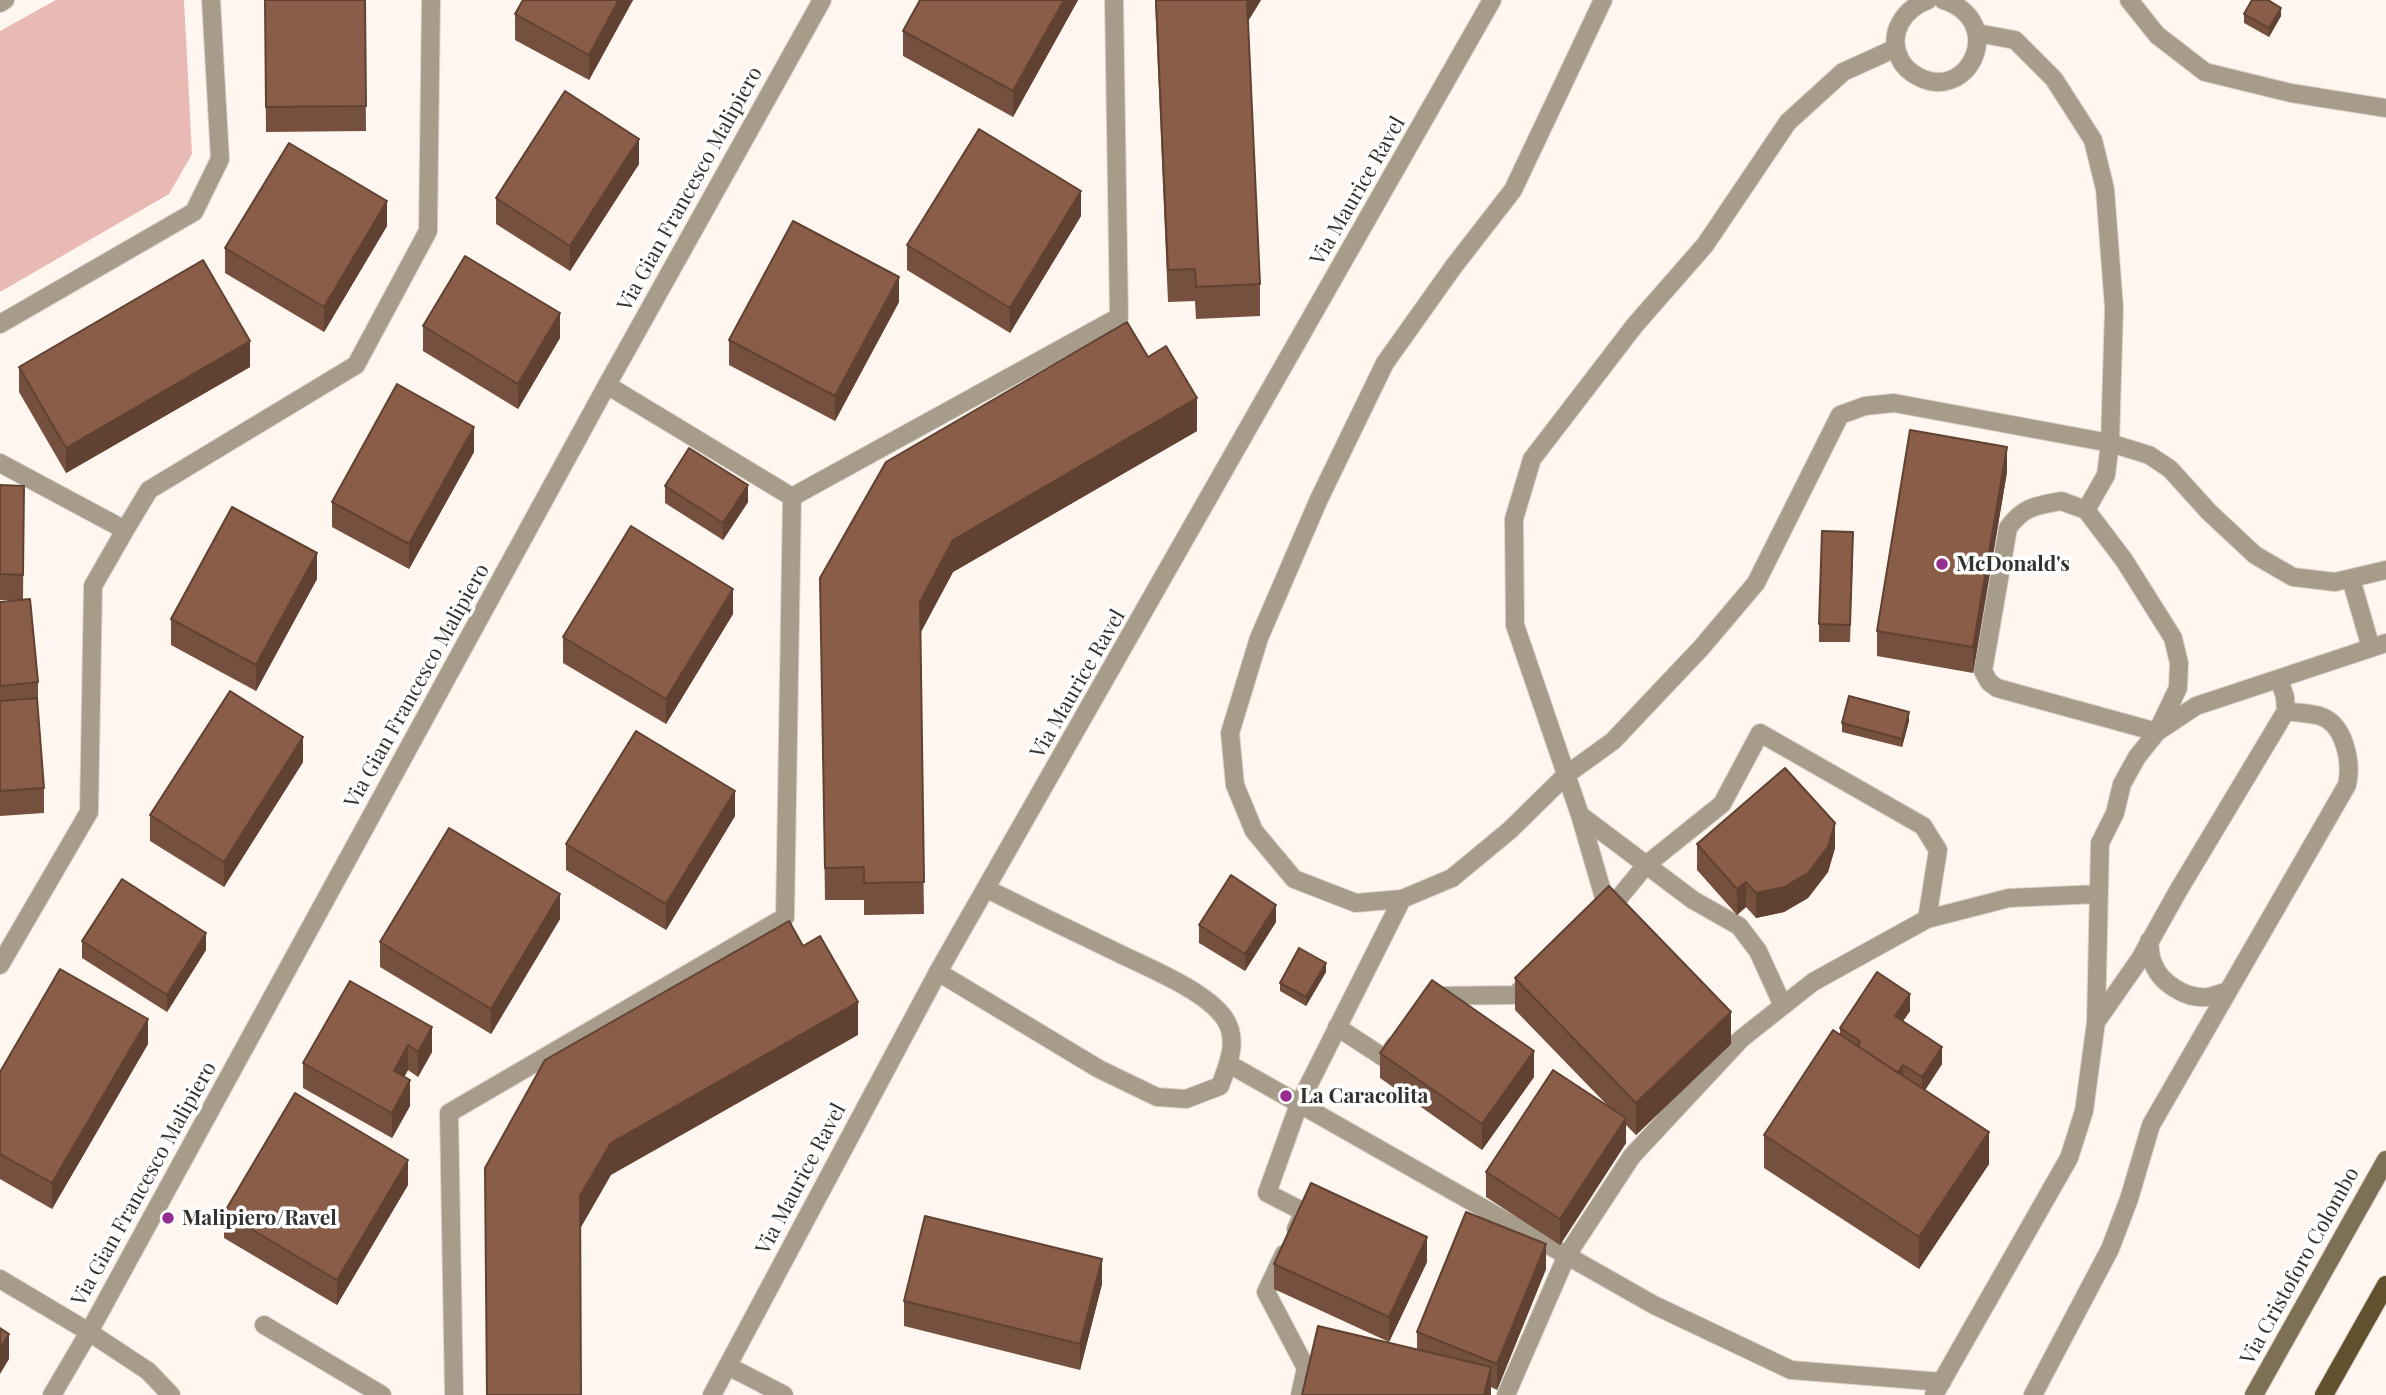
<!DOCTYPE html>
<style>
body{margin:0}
canvas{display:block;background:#fff7ef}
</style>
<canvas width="2386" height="1395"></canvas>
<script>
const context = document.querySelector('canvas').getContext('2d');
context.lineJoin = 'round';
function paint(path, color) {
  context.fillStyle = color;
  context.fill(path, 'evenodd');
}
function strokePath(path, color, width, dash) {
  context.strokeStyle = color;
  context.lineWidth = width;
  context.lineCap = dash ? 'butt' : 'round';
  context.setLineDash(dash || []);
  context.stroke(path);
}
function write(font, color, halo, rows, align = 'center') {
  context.font = font + ' "Playfair Display",serif';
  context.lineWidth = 7;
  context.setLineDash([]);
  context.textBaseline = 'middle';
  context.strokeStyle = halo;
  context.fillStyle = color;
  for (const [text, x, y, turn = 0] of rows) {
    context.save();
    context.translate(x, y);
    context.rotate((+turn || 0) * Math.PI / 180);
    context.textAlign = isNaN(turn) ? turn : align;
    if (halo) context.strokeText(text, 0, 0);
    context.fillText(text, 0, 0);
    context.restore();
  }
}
paint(new Path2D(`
 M56,0H184L192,154L169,194L0,292V31Z`), '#e8bab3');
const lane = new Path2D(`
 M0,3L5,0
 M0,324L194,212L220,159L211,0
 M607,385L792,497
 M0,463L125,530
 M0,965L89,812L93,586L125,530L149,490L356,365L428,231L431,0
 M938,972L1099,1069L1157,1097L1186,1099L1220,1086C1228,1065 1239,1040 1225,1019C1206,990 1144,966 1112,950C1070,930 1029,910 987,889
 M264,1325L382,1395
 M728,1366L784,1395
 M454,1395L449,1113L785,917L792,497L1119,317L1114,0`);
const street = new Path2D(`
 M1603,0L1513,190L1454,266L1385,363L1319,499L1259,638L1230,733L1235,785L1254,831L1294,879L1356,903L1402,899L1452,878L1510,830L1566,775L1613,741L1701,648L1756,583L1840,415L1865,406L1894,403L2110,443L2149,455L2170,469L2209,512L2255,555L2293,577L2335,582L2386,570
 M1928,0C1904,9 1887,33 1900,59C1904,68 1911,73 1919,77C1969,103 2008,21 1943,0
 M2129,0L2157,35L2205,72L2291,93L2386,108
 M1977,33L2015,40L2054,79L2093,140L2105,189L2114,308L2110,443L2106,475L2086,510
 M2061,501L2086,510L2124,560L2173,638L2179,663L2178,688L2157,732L1997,688L1989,682L1983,671L2008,528C2024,506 2036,506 2061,501Z
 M2351,579L2371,648
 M1580,815L1609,915
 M1604,916L1646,865L1722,804L1760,733L1923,826L1938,850L1927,919
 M2149,941C2150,948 2150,957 2153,963C2160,983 2186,999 2207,997C2214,996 2221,993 2228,991
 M1431,996L1515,995L1531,980
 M1783,1006L1758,951L1739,926L1693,900L1580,815L1515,625L1514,519L1532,459L1635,325L1705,245L1788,122L1843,72L1896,48
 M2096,1022L2140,959L2178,891L2286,711L2285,697L2279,679
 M1337,1027L1386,1059L1394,1046
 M1229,1064L1654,1305L1791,1370L1942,1382
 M1296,1229L1304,1212L1267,1193L1299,1104L1402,899
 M1284,1254L1266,1292L1306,1368L1300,1395
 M0,1279L89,1332L148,1371L171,1395
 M52,1395L89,1332L607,385L822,0
 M712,1395L938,972L1492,0
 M1506,1395L1567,1255L1632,1156L1741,1039L1813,982L1927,919L2009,898L2098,894
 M1934,1395L2069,1158L2084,1111L2096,1022L2100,843L2115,813L2122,784L2137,757L2157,732L2196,706L2386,643
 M2033,1395L2110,1249L2129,1199L2151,1125L2347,785C2352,763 2345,724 2320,716C2310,713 2297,713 2286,711`);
const secondary = new Path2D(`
 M2254,1395L2386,1160`);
const primary = new Path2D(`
 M2324,1395L2386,1285`);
strokePath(lane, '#dbd3cc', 20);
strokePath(street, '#dbd3cc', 20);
strokePath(secondary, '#dbd3cc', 20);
strokePath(primary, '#dbd3cc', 20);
strokePath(lane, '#a69c89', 18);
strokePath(street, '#a69c89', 18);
strokePath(secondary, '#7e7054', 18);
strokePath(primary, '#62512e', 18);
paint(new Path2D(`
 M265,0H365L366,131L266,132Z
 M633,0L589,80L515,40V14Z
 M1078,0L1013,117L903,56V31Z
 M1155,0H1261L1248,21L1260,284V316L1196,319L1195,301L1168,302Z
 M2244,14L2281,16L2269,37L2244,23Z
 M639,164L570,271L496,224V198Z
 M1081,216L1010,333L907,270V245Z
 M387,226L324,332L225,273V248Z
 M899,302L835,421L729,365V340Z
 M423,326L560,338L518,409L423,351Z
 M1148,357L1197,431L953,572L920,633L924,914L864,915V900H825L820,578Z
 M19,367H250L66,473L19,392Z
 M474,452L409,569L332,527V502Z
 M2007,472L1973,673L1877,656V631Z
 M0,485L24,486L23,600L38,682V700H37L44,788V813L0,816V602L21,600H0Z
 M665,486L748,502L723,540L665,503Z
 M1853,549L1850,642H1819V624Z
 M317,579L256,691L171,645V619Z
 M733,614L666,724L563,663V637Z
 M1909,721L1902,747L1842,732V723Z
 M303,762L224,887L150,841V815Z
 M735,816L666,930L566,870V844Z
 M1697,844L1835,848L1828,872L1808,898L1784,912L1756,918L1746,907L1737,915L1697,870Z
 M560,919L491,1034L380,967V942Z
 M1276,922L1245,971L1199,943V925Z
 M82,941L206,950L167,1012L82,958Z
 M1326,972L1306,1006L1280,991V983Z
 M1515,978L1731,1044L1636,1135L1626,1125V1143L1560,1245L1486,1197V1172L1608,1106L1515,1010Z
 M350,981L432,1052L418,1077L408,1070L404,1077L410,1106L392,1138L303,1088V1063Z
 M1910,1011L1903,1021L1942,1064L1925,1090L1989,1164L1919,1269L1764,1168V1135L1840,1035V1028Z
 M148,1044L52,1209L0,1179V1072Z
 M1380,1053L1534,1077L1482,1150L1380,1078Z
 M408,1185L337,1305L224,1238V1213Z
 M1427,1262L1389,1342L1274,1289V1264Z
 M1546,1269L1497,1390L1491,1387V1395L1417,1350V1332Z
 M1102,1284L1080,1370L904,1326V1301Z`), '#76503e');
paint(new Path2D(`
 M619,0H633L589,80V55Z
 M1064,0H1078L1013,117V91Z
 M1247,0H1261L1247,23Z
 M2281,8V16L2269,37V28Z
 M639,139V164L570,271V246Z
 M1081,191V216L1010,333V308Z
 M387,201V226L324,332V307Z
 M899,277V302L835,421V396Z
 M560,313V338L518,409V384Z
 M250,341V367L66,473V448Z
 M1197,398V431L953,572L920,634V602L953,540Z
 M474,427V452L409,569V544Z
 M2007,447V472L1973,673V647Z
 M748,485V502L723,540V523Z
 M317,553V579L256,691V665Z
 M733,589V614L666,724V699Z
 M1909,712V721L1902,747V739Z
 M303,737V762L224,887V862Z
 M735,791V816L666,930V904Z
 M1835,823V848L1828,872L1808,898L1784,912L1756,918V893Z
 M1746,882V907L1737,915V889Z
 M560,894V919L491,1034V1009Z
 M1276,905V922L1245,971V954Z
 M206,933V950L167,1012V995Z
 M1326,963V972L1306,1006V997Z
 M1910,994V1011L1895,1033V1016Z
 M858,1002V1035L611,1175L580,1229V1196L611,1143Z
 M1731,1012V1044L1636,1135V1103Z
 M148,1019V1044L52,1209V1183Z
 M432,1027V1052L418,1077V1052Z
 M408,1045V1070L394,1096V1071Z
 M1942,1047V1064L1922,1095V1077Z
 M1534,1051V1077L1482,1150V1124Z
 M1903,1065V1082L1894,1080Z
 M410,1080V1106L392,1138V1113Z
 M1626,1118V1143L1560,1245V1219Z
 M1989,1132V1164L1919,1269V1237Z
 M408,1160V1185L337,1305V1280Z
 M1427,1237V1262L1389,1342V1317Z
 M1546,1244V1269L1497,1390V1364Z
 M1102,1259V1284L1080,1370V1344Z
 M9,1334V1359L0,1374V1349Z
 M1491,1367V1395H1484Z`), '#604132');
const building = new Path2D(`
 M265,0H365L366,106L266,107Z
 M523,0H619L589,55L515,14Z
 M920,0H1064L1013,91L903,31Z
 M1156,0H1247L1260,284L1196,287L1195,269L1168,270Z
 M2252,0H2268L2281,8L2269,28L2244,14Z
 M565,91L639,139L570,246L496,198Z
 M979,129L1081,191L1010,308L907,245Z
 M289,143L387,201L324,307L225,248Z
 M793,221L899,277L835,396L729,340Z
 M465,256L560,313L518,384L423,326Z
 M203,260L250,341L66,448L19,367Z
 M1127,322L1148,357L1166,346L1197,398L953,540L920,602L924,882L864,883V867L825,868L820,578L886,462Z
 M397,384L474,427L409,544L332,502Z
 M1910,430L2007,447L1973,647L1877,631Z
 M689,448L748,485L723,523L665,486Z
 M0,485L24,486L23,575L0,574Z
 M232,507L317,553L256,665L171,619Z
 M631,526L733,589L666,699L563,637Z
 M1822,531L1853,532L1850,625L1819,624Z
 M30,599L38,682L0,686V602Z
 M230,691L303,737L224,862L150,815Z
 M1849,696L1909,712L1902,739L1842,723Z
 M37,698L44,788L0,791V701Z
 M636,731L735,791L666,904L566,844Z
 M1785,768L1835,823L1828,847L1808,873L1784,887L1756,893L1746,882L1737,889L1697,844Z
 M449,828L560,894L491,1009L380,942Z
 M1231,875L1276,905L1245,954L1199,925Z
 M122,879L206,933L167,995L82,941Z
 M1609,886L1731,1012L1636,1103L1515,978Z
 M789,921L803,946L820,936L858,1002L611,1143L580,1196L581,1395H487L485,1168L545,1060Z
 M1299,948L1326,963L1306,997L1280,983Z
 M60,969L148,1019L52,1183L0,1154V1072Z
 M1877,972L1910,994L1895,1016L1942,1047L1922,1077L1903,1065L1898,1073L1858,1046L1860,1041L1840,1028Z
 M1432,980L1534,1051L1482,1124L1380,1053Z
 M350,981L432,1027L418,1052L408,1045L394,1071L410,1080L392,1113L303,1063Z
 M1833,1030L1989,1132L1919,1237L1764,1135Z
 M1553,1070L1626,1118L1560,1219L1486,1172Z
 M295,1093L408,1160L337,1280L224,1213Z
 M1311,1183L1427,1237L1389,1317L1274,1264Z
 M1466,1212L1546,1244L1497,1364L1417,1332Z
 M925,1216L1102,1259L1080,1344L904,1301Z
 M1318,1326L1491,1367L1484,1395H1302Z
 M0,1328L9,1334L0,1349Z`);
paint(building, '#895d48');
strokePath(building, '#604132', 2);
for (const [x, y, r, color] of [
 [1942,564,7,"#962d91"],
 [1286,1096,7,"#962d91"],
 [168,1218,7,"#962d91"]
]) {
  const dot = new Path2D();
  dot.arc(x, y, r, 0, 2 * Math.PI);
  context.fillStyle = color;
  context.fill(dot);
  strokePath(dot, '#fff', 2.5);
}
write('21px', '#35312d', '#fff', [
 ["Via Gian Francesco Malipiero",690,189,-61],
 ["Via Maurice Ravel",1358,191,-60],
 ["Via Maurice Ravel",1078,684,-60],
 ["Via Gian Francesco Malipiero",417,686,-61],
 ["Via Maurice Ravel",801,1179,-62],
 ["Via Gian Francesco Malipiero",144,1184,-61],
 ["Via Cristoforo Colombo",2300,1266,-61]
]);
write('bold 21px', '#35312d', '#fff', [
 ["McDonald's",1956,564],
 ["La Caracolita",1300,1096],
 ["Malipiero/Ravel",182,1218]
], 'left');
</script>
